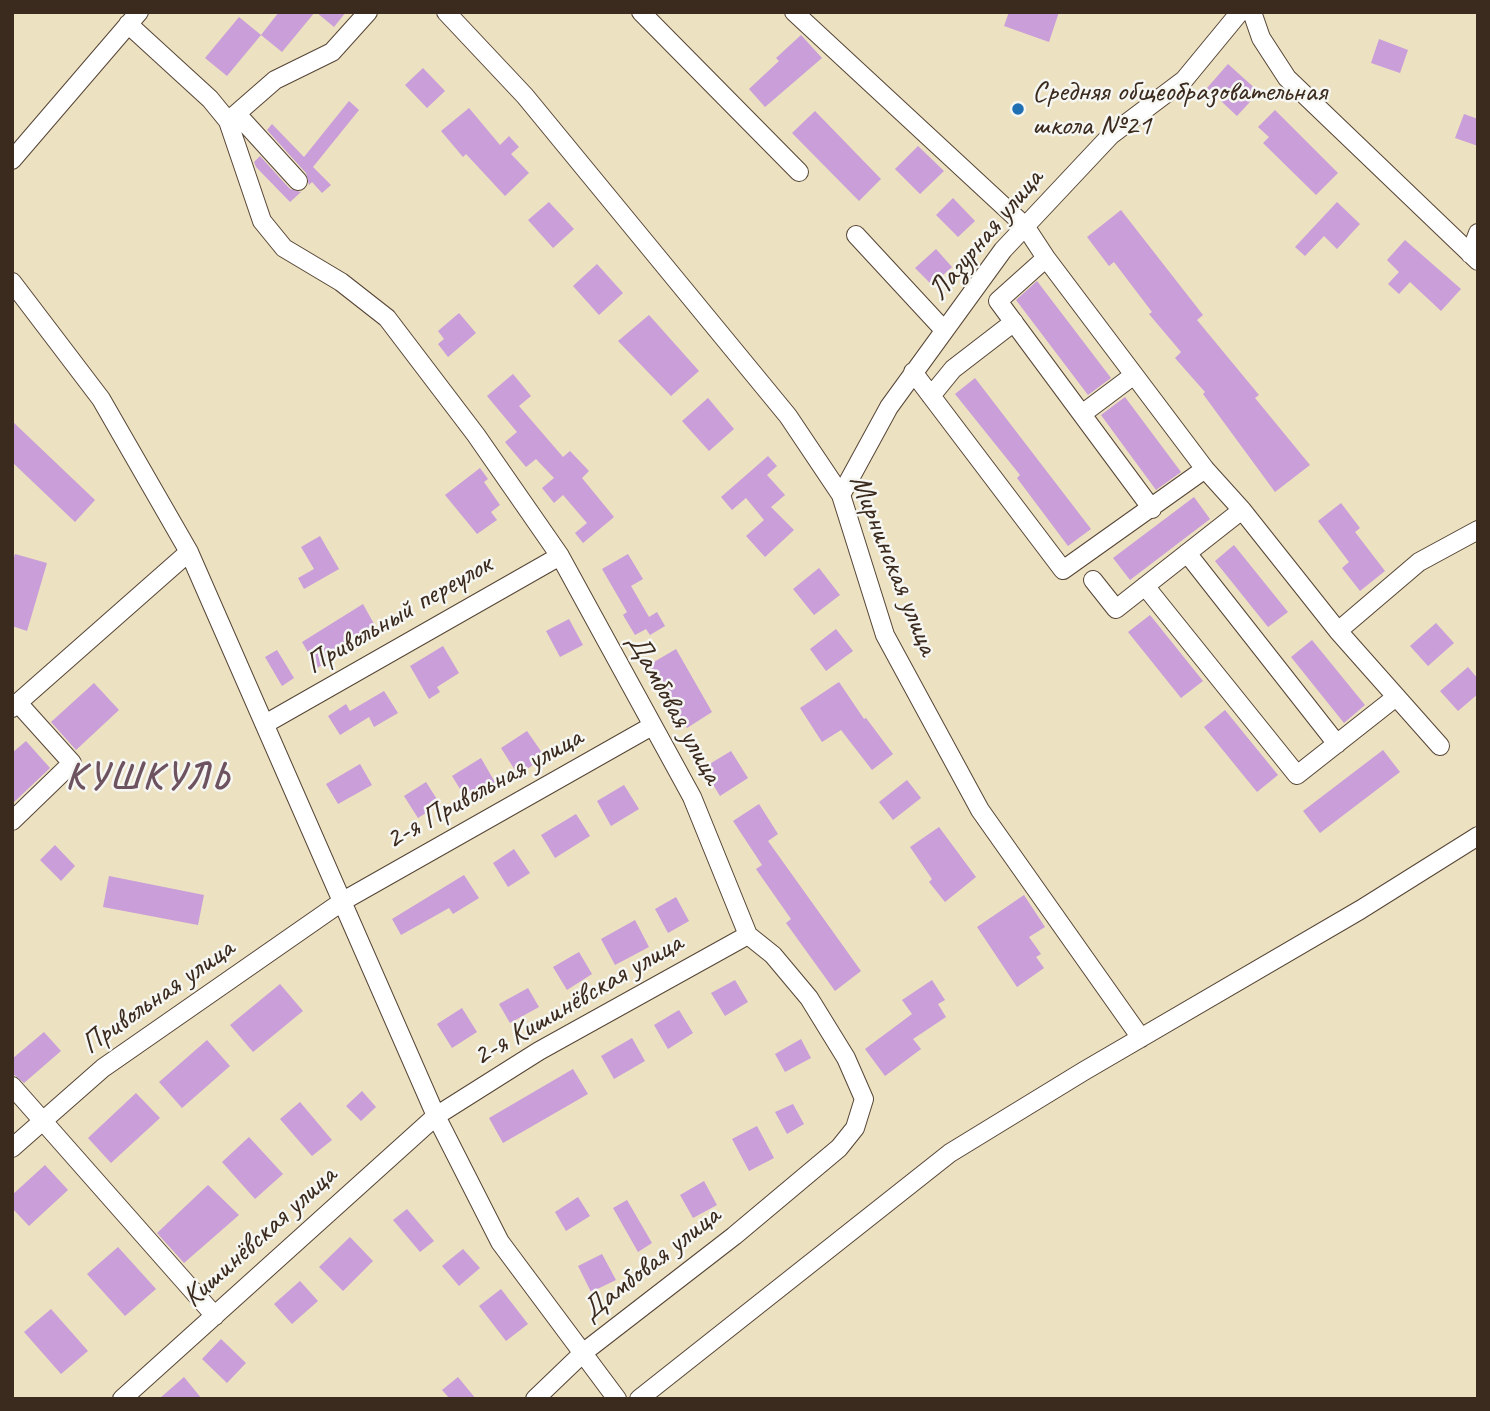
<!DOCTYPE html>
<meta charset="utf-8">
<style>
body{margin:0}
#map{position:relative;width:1490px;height:1411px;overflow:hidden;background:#ece1c1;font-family:Caveat,sans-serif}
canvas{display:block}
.frame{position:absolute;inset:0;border:14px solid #3b2a1e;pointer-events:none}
</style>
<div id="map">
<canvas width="1490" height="1411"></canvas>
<div class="frame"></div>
</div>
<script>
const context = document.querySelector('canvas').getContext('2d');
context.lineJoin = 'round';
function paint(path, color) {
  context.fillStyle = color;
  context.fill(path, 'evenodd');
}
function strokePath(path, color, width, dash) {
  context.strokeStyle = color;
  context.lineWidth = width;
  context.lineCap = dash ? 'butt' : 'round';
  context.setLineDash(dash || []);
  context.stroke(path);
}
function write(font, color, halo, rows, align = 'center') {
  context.font = font + ' Caveat,sans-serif';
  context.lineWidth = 5;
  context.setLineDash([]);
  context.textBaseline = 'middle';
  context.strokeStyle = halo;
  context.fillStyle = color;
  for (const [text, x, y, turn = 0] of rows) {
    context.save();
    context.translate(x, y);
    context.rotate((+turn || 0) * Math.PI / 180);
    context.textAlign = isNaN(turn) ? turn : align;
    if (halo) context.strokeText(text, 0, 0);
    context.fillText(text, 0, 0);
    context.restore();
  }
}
paint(new Path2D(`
 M279,12H315L282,52L261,35Z
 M316,12H346L334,27Z
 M1009,12H1059L1049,42L1004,26Z
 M239,17L261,35L227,76L205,58Z
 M801,35L822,58L765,107L749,89L779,61L776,58Z
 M1379,39L1408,50L1400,73L1371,63Z
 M1228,64L1259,92L1237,116L1207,88Z
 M423,68L445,91L427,108L405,85Z
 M349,101L359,110L313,167L331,185L322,193L312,182L309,185L306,173L267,130L272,124L304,157Z
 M469,108L500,145L509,136L519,147L511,154L529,173L505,196L466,154L463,157L441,131Z
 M1275,110L1338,173L1316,195L1263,143L1269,137L1258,127Z
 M815,111L881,179L859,201L792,133Z
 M1464,114L1478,119V146L1455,138Z
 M918,146L944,171L920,194L895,169Z
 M260,156L290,189L301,192L290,202L256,167L254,162Z
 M953,198L975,221L958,237L936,215Z
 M549,202L574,229L553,248L528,220Z
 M1337,202L1360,224L1337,249L1324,236L1305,256L1295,247Z
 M1121,210L1203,315L1197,320L1259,395L1255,398L1310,465L1275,492L1203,394L1205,392L1175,358L1181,352L1149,314L1152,312L1114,262L1109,266L1087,237Z
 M1405,240L1461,289L1441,311L1410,282L1399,294L1388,284L1399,272L1387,260Z
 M936,249L952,267L932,285L915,268Z
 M597,264L623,293L599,315L573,286Z
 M1037,281L1111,378L1088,395L1016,300Z
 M459,313L476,333L448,357L438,344L444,339L438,331Z
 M649,315L699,371L671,396L618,341Z
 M513,374L531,396L519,406L563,457L570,451L589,471L582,478L614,517L583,543L575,533L587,523L563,495L554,503L542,488L554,478L536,459L526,467L505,442L517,432L487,396Z
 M975,378L1091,529L1068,546L1017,478L1020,475L955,394Z
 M1125,397L1181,472L1156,490L1101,415Z
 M708,398L734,429L709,451L682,421Z
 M12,421L95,500L75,522L12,462Z
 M768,456L777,466L767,475L785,495L771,507L794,530L765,557L746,536L764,520L746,498L732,510L721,497Z
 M480,468L488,479L484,482L500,505L491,512L497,520L477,534L445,495Z
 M1194,497L1210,519L1130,580L1113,558Z
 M1341,503L1360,528L1355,532L1385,571L1360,591L1342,568L1349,562L1318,521Z
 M320,536L339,569L304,589L298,578L314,569L301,547Z
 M1234,545L1288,612L1268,627L1215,561Z
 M15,554L47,563L27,631L12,626V565Z
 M628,554L643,579L631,586L649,617L657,612L665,626L650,635L646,629L635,635L623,615L627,612L602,569Z
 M819,568L840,595L814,615L793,589Z
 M363,604L379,633L317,668L302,642Z
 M1150,615L1203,681L1181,698L1128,632Z
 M569,619L583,645L560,657L546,631Z
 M1436,623L1454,643L1428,666L1410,646Z
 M836,629L853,651L826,671L810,649Z
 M1312,640L1365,705L1344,723L1291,657Z
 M443,646L459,673L437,687L440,692L429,699L410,666Z
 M676,649L712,712L687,728L647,666Z
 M277,650L294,678L282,686L265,657Z
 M1468,667L1478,679V694L1458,711L1440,691Z
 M839,682L864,719L866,718L893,754L872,770L841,730L822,742L800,708Z
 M94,683L119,710L76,750L51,722Z
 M384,691L398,713L374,727L369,717L340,735L328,716L346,704L350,711Z
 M1225,710L1278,775L1257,792L1204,727Z
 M527,731L545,757L518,775L501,748Z
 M26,741L50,768L12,804V753Z
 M1383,750L1400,772L1320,833L1303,811Z
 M731,751L748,778L720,796L703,768Z
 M481,758L496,784L468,802L452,776Z
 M360,764L372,785L338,804L326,784Z
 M907,780L921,798L893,820L879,802Z
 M426,782L440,804L418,818L404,796Z
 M624,785L639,809L611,826L597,801Z
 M759,804L778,834L768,841L861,971L835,991L786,923L791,919L756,869L762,865L733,821Z
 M576,814L590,836L555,858L541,835Z
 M939,827L976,877L945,902L929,882L932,879L910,847Z
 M55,845L75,866L61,881L40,860Z
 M514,849L530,873L508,887L493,863Z
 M464,875L479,898L453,914L449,908L401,935L392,919Z
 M109,876L204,895L198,925L103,907Z
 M1024,895L1045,927L1029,937L1041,954L1036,957L1044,968L1017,987L977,927Z
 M676,897L689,921L668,933L655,909Z
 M635,920L649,947L615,965L601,939Z
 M579,952L592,974L567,990L553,967Z
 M735,980L748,1002L725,1016L711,993Z
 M932,980L945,1000L938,1004L946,1017L913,1039L921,1049L885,1076L865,1049L912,1014L902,1000Z
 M280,984L303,1011L253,1052L230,1025Z
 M528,988L539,1007L510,1023L499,1004Z
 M462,1008L477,1032L452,1048L437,1024Z
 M679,1010L693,1033L668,1049L654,1025Z
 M44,1032L61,1051L24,1083L12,1073V1059Z
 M632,1038L645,1061L614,1079L601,1056Z
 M801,1039L811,1058L785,1072L775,1054Z
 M207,1040L230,1066L182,1108L159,1082Z
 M573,1069L588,1094L503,1143L489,1118Z
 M362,1091L376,1107L361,1121L346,1106Z
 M136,1093L160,1118L111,1163L88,1138Z
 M300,1102L332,1140L312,1156L280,1119Z
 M793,1104L804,1124L787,1134L775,1112Z
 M757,1126L774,1158L749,1171L732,1139Z
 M249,1137L283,1174L255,1199L222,1162Z
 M45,1165L68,1190L29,1226L12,1208V1195Z
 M704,1181L717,1205L693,1218L680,1195Z
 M208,1185L239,1215L184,1263L157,1233Z
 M578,1197L590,1216L566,1231L555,1212Z
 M627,1200L652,1243L638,1252L613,1208Z
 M407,1209L434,1241L420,1252L393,1220Z
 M350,1237L373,1261L343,1291L319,1267Z
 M118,1247L156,1289L125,1316L87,1274Z
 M463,1249L480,1268L459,1286L442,1266Z
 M602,1254L616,1280L591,1292L578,1266Z
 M300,1281L318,1301L292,1324L274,1304Z
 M501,1289L528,1324L506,1341L479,1306Z
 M51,1309L88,1351L61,1374L24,1332Z
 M221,1339L246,1363L227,1383L202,1359Z
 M184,1377L202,1399H159Z
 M458,1377L476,1399H450L442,1390Z`), '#c99ed9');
const minor = new Path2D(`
 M446,12L525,96L788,416L841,495L885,635L980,810L1141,1038
 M641,12L799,172
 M794,12L1025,226L1046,258L1205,469L1242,510L1338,631L1440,746
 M1252,12L1261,38L1287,78L1478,261
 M128,24L210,99L228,121L262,221L284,248L341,282L387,318L476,435L560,556L692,797L748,935L773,955L809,998L846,1058L864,1099L855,1128L839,1148L734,1236L584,1352L535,1399
 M237,114L298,181
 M228,121L275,80L332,52L368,12
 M12,160L139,12
 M856,235L943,329
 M1470,254L1478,233
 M1046,258L998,301L1152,509
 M12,282L101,399L189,552L436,1116L500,1242L617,1399
 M913,372L1063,570L1205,469
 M931,396L953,369L1014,322
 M1082,414L1134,375
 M841,495L889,407L1003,250L1111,135L1184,80L1240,12
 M1187,553L1337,744
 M1093,580L1116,609L1242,510
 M1145,586L1297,775L1396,697
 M1338,631L1419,562L1478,530
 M12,708L189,552
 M265,724L560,556
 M12,821L72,763L18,703
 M12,1086L215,1316
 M12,1148L103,1068L343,901L652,726
 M122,1399L436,1116L539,1051L748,935
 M639,1399L950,1153L1084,1071L1360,910L1478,836`);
strokePath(minor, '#564536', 20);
strokePath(minor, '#fff', 18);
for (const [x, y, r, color] of [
 [1018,109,7,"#1f6fb2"]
]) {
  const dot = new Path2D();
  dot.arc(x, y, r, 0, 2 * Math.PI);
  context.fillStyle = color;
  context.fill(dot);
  strokePath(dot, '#f6f6f2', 2.5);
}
write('30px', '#3b2a1e', '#f6f6f2', [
 ["Средняя общеобразовательная",1032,92],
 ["школа №21",1032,126]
], 'left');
write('30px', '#3b2a1e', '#f6f6f2', [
 ["Лазурная улица",986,235,-50],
 ["Мирнинская улица",893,565,68],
 ["Привольный переулок",399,615,-30],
 ["Дамбовая улица",674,709,61],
 ["2-я Привольная улица",484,789,-29],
 ["Привольная улица",158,997,-35],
 ["2-я Кишинёвская улица",578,1000,-30],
 ["Кишинёвская улица",260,1237,-42],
 ["Дамбовая улица",651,1264,-38]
]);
context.letterSpacing = '2px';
write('bold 37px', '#6d535f', '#f6f6f2', [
 ["КУШКУЛЬ",148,778]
]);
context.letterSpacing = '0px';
</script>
